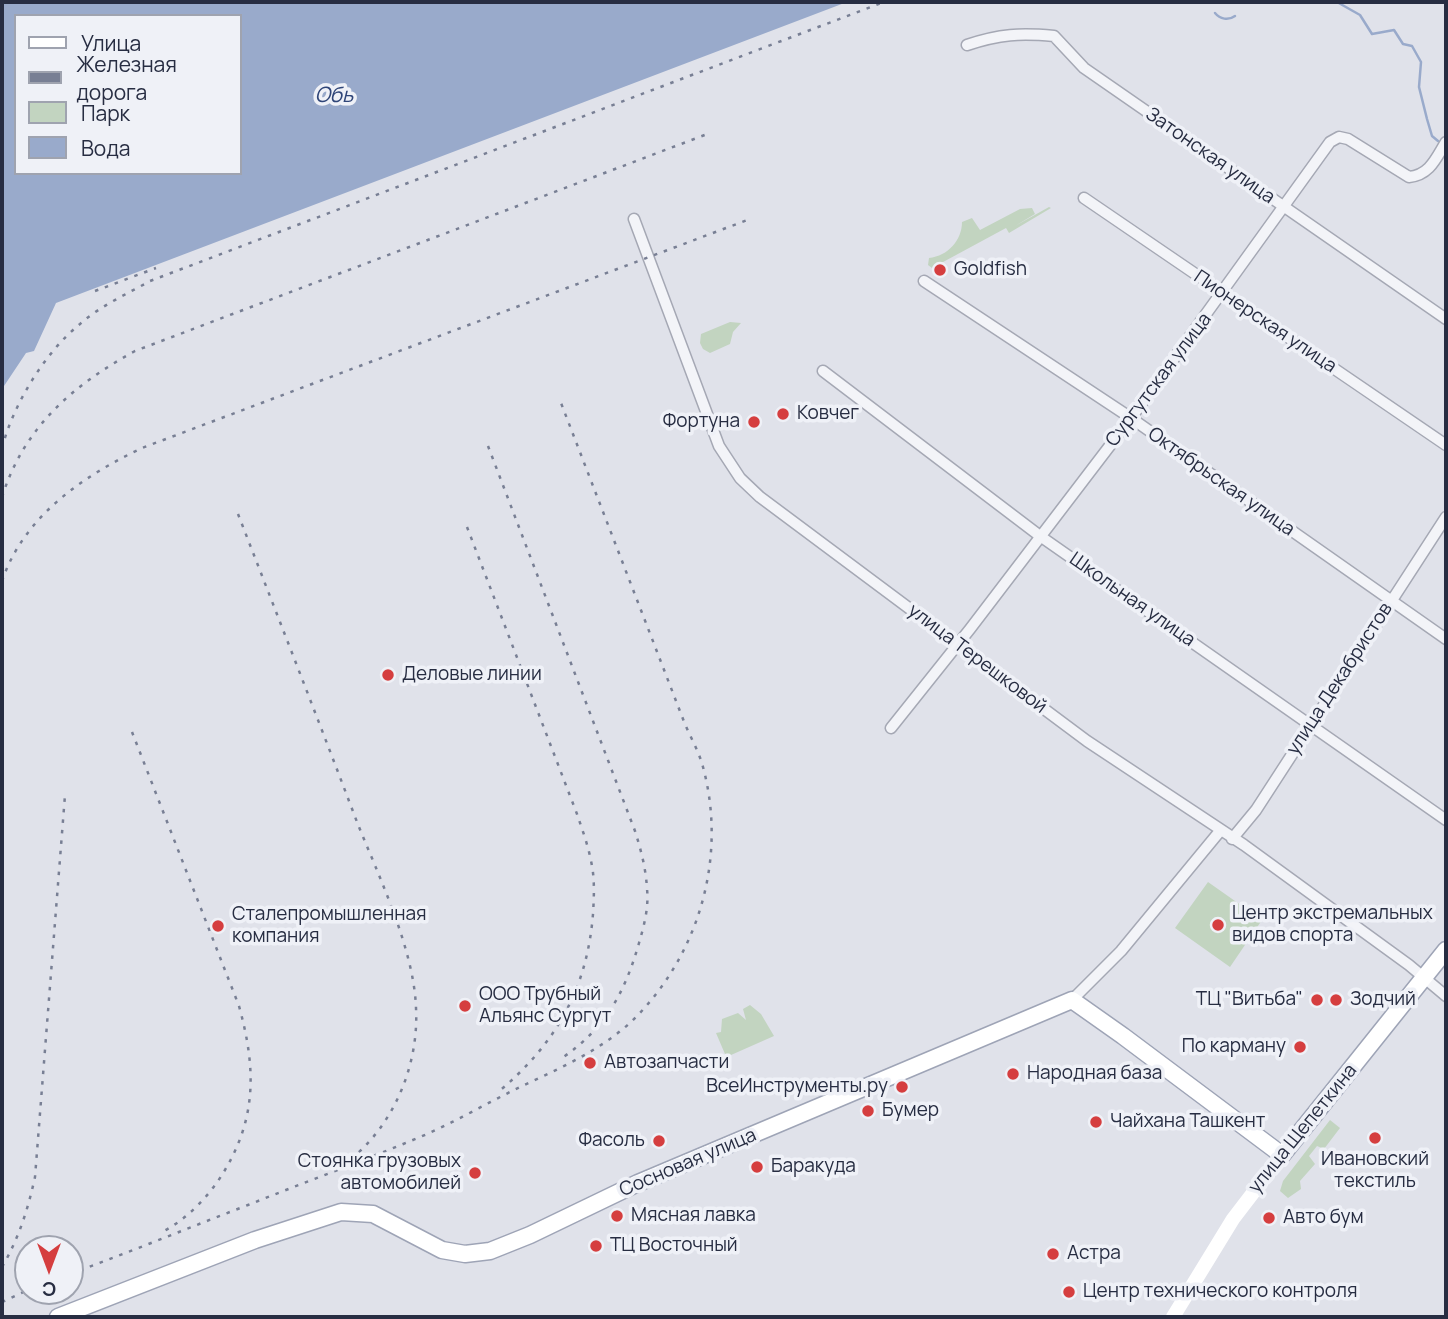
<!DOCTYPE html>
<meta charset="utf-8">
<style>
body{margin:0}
#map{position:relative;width:1448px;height:1319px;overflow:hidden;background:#e0e2ea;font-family:Manrope,sans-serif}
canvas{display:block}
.frame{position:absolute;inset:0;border:4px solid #272d42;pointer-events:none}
.legend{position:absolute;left:14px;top:14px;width:228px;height:161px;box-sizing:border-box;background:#eff1f7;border:2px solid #9fa3af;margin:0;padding:9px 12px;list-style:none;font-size:21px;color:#272d42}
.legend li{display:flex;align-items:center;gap:14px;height:35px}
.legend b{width:35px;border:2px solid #9fa3af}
.north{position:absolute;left:14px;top:1235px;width:70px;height:70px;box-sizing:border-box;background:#eff1f7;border:2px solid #9fa3af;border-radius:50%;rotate:180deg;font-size:19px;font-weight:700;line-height:28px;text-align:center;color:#272d42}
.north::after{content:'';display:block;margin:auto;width:24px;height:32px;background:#d53e3f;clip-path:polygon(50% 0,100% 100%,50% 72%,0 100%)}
</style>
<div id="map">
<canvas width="1448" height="1319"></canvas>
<div class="frame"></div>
<ul class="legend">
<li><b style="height:9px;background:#fff"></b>Улица</li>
<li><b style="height:9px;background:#787f94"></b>Железная дорога</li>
<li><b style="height:19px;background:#c2d4c0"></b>Парк</li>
<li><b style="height:19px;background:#99aacb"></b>Вода</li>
</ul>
<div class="north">С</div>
</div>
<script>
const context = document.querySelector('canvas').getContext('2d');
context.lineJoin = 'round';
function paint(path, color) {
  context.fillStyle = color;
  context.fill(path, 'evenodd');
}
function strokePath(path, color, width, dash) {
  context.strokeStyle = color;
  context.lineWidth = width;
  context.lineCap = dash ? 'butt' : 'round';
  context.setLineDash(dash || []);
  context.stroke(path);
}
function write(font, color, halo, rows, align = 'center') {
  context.font = font + ' Manrope,sans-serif';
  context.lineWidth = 7;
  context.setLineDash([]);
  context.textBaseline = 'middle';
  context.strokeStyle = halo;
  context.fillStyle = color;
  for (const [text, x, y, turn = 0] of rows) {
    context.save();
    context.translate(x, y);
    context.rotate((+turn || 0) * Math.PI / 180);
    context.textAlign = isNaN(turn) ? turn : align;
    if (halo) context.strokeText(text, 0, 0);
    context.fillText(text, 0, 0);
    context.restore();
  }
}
paint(new Path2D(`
 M1049,207L1051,208L1009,233L1006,228L932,268L928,265L929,258C948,256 962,240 962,222L972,218L980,230L1020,209L1032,208L1035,214L1015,226Z
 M730,322L741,323L733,332L730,344L710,353L703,349L700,343L701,334Z
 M1208,882L1262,920L1230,967L1175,928Z
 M750,1005L761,1014L774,1036L731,1055L725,1054L716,1033L721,1032L722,1019L738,1013L746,1020L743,1009Z
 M1330,1120L1340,1128L1324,1149L1317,1146L1309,1156L1315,1164L1300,1181L1301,1189L1288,1198L1280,1191L1283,1181Z`), '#c2d4c0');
paint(new Path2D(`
 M2,2H847L56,303L34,351L26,353L2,389ZM16,16H240V173H16Z`), '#99aacb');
strokePath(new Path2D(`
 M1337,2L1360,15L1372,34L1394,30L1403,44L1412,46L1421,62L1419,87L1427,119L1432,136L1438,141
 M1215,13C1220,19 1228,21 1235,16`), '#99aacb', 2.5);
const street = new Path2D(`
 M967,45C1000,34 1020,33 1054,36L1084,68L1446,319
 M1084,198L1446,445
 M634,219L719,446L740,478L760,497L1087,741L1244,845L1409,965L1446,996
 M924,281L1131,418L1446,639
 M823,371L1040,536L1446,820
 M891,728L970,629L1131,418L1330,142L1339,137L1348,139L1409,177C1430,175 1436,158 1446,142
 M1232,839L1256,810L1446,517
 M1072,1000L1121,951L1220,831`);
const primary = new Path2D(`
 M58,1317L255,1240L341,1212L373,1214L442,1250L465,1254L490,1251L530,1235L638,1183L1072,1000L1123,1036L1282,1155L1446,950`);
strokePath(street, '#a5a8b4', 13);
strokePath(primary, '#9ea4b6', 19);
strokePath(street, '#f3f4f8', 10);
strokePath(new Path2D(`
 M1173,1317L1233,1219L1282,1155`), '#fff', 14);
strokePath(primary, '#fff', 16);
strokePath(new Path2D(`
 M95,291L156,268
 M488,446L635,831C641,850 646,869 647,889C649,907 644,926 639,943C625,992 606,1028 562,1058
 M2,448C13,405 45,352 80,324C100,306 127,294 150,281L884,2
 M2,497C24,427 73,385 135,351L710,133
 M238,514C278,617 318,719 357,822C379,877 414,949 416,1008C419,1065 394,1124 351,1159
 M467,527L577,814C582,829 588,845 591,861C595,878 594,897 593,914C587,990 555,1045 497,1093
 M2,581C24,516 83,476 142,448L750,219
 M132,732L239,1006C257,1071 257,1123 218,1181C204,1201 186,1219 164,1231
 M2,1267C19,1238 28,1209 35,1177L65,795
 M70,1274C130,1252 188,1228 248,1205C305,1182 363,1161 420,1137C451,1124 480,1107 510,1092C553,1071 603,1051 637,1016C700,951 727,856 703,767C699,751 689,735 683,719L561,403
 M2,1302L28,1290`), '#787f94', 2.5, [3.5, 7]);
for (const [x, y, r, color] of [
 [940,270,7,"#d53e3f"],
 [783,414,7,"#d53e3f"],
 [754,422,7,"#d53e3f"],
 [388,675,7,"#d53e3f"],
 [1218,925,7,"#d53e3f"],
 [218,926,7,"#d53e3f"],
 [1317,1000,7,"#d53e3f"],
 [1336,1000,7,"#d53e3f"],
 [465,1006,7,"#d53e3f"],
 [1300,1047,7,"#d53e3f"],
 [590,1063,7,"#d53e3f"],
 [1013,1074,7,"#d53e3f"],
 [902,1087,7,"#d53e3f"],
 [868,1111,7,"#d53e3f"],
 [1096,1122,7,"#d53e3f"],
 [1375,1138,7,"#d53e3f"],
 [659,1141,7,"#d53e3f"],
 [757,1167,7,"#d53e3f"],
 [475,1173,7,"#d53e3f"],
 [617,1216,7,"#d53e3f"],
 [1269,1218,7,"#d53e3f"],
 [596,1246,7,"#d53e3f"],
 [1053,1254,7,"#d53e3f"],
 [1069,1292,7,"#d53e3f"]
]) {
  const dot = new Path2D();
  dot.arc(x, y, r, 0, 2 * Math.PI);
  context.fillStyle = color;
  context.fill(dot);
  strokePath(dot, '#eff1f7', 2.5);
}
write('19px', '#272d42', '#eff1f7', [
 ["Затонская улица",1210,156,35],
 ["Пионерская улица",1265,322,34],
 ["Сургутская улица",1159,380,-53],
 ["Октябрьская улица",1221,482,35],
 ["Школьная улица",1132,600,35],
 ["улица Терешковой",977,659,37],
 ["улица Декабристов",1340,679,-57],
 ["улица Щепеткина",1303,1129,-51],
 ["Сосновая улица",688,1163,-23]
]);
write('19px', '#272d42', '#eff1f7', [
 ["Goldfish",954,270],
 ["Ковчег",797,414],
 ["Фортуна",740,422,"right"],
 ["Деловые линии",402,675],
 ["Центр экстремальных",1232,914],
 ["видов спорта",1232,936],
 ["Сталепромышленная",232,915],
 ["компания",232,937],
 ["ООО Трубный",479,995],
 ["Альянс Сургут",479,1017],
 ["ТЦ \"Витьба\"",1303,1000,"right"],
 ["Зодчий",1350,1000],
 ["По карману",1286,1047,"right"],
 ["Автозапчасти",604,1063],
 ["Народная база",1027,1074],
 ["ВсеИнструменты.ру",888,1087,"right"],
 ["Бумер",882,1111],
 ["Чайхана Ташкент",1110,1122],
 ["Фасоль",645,1141,"right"],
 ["Ивановский",1375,1160,"center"],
 ["текстиль",1375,1182,"center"],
 ["Стоянка грузовых",461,1162,"right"],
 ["автомобилей",461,1184,"right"],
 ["Баракуда",771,1167],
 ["Мясная лавка",631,1216],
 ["Авто бум",1283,1218],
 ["ТЦ Восточный",610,1246],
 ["Астра",1067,1254],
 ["Центр технического контроля",1083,1292]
], 'left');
write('italic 21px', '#2f4578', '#eff1f7', [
 ["Обь",334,96]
]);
</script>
